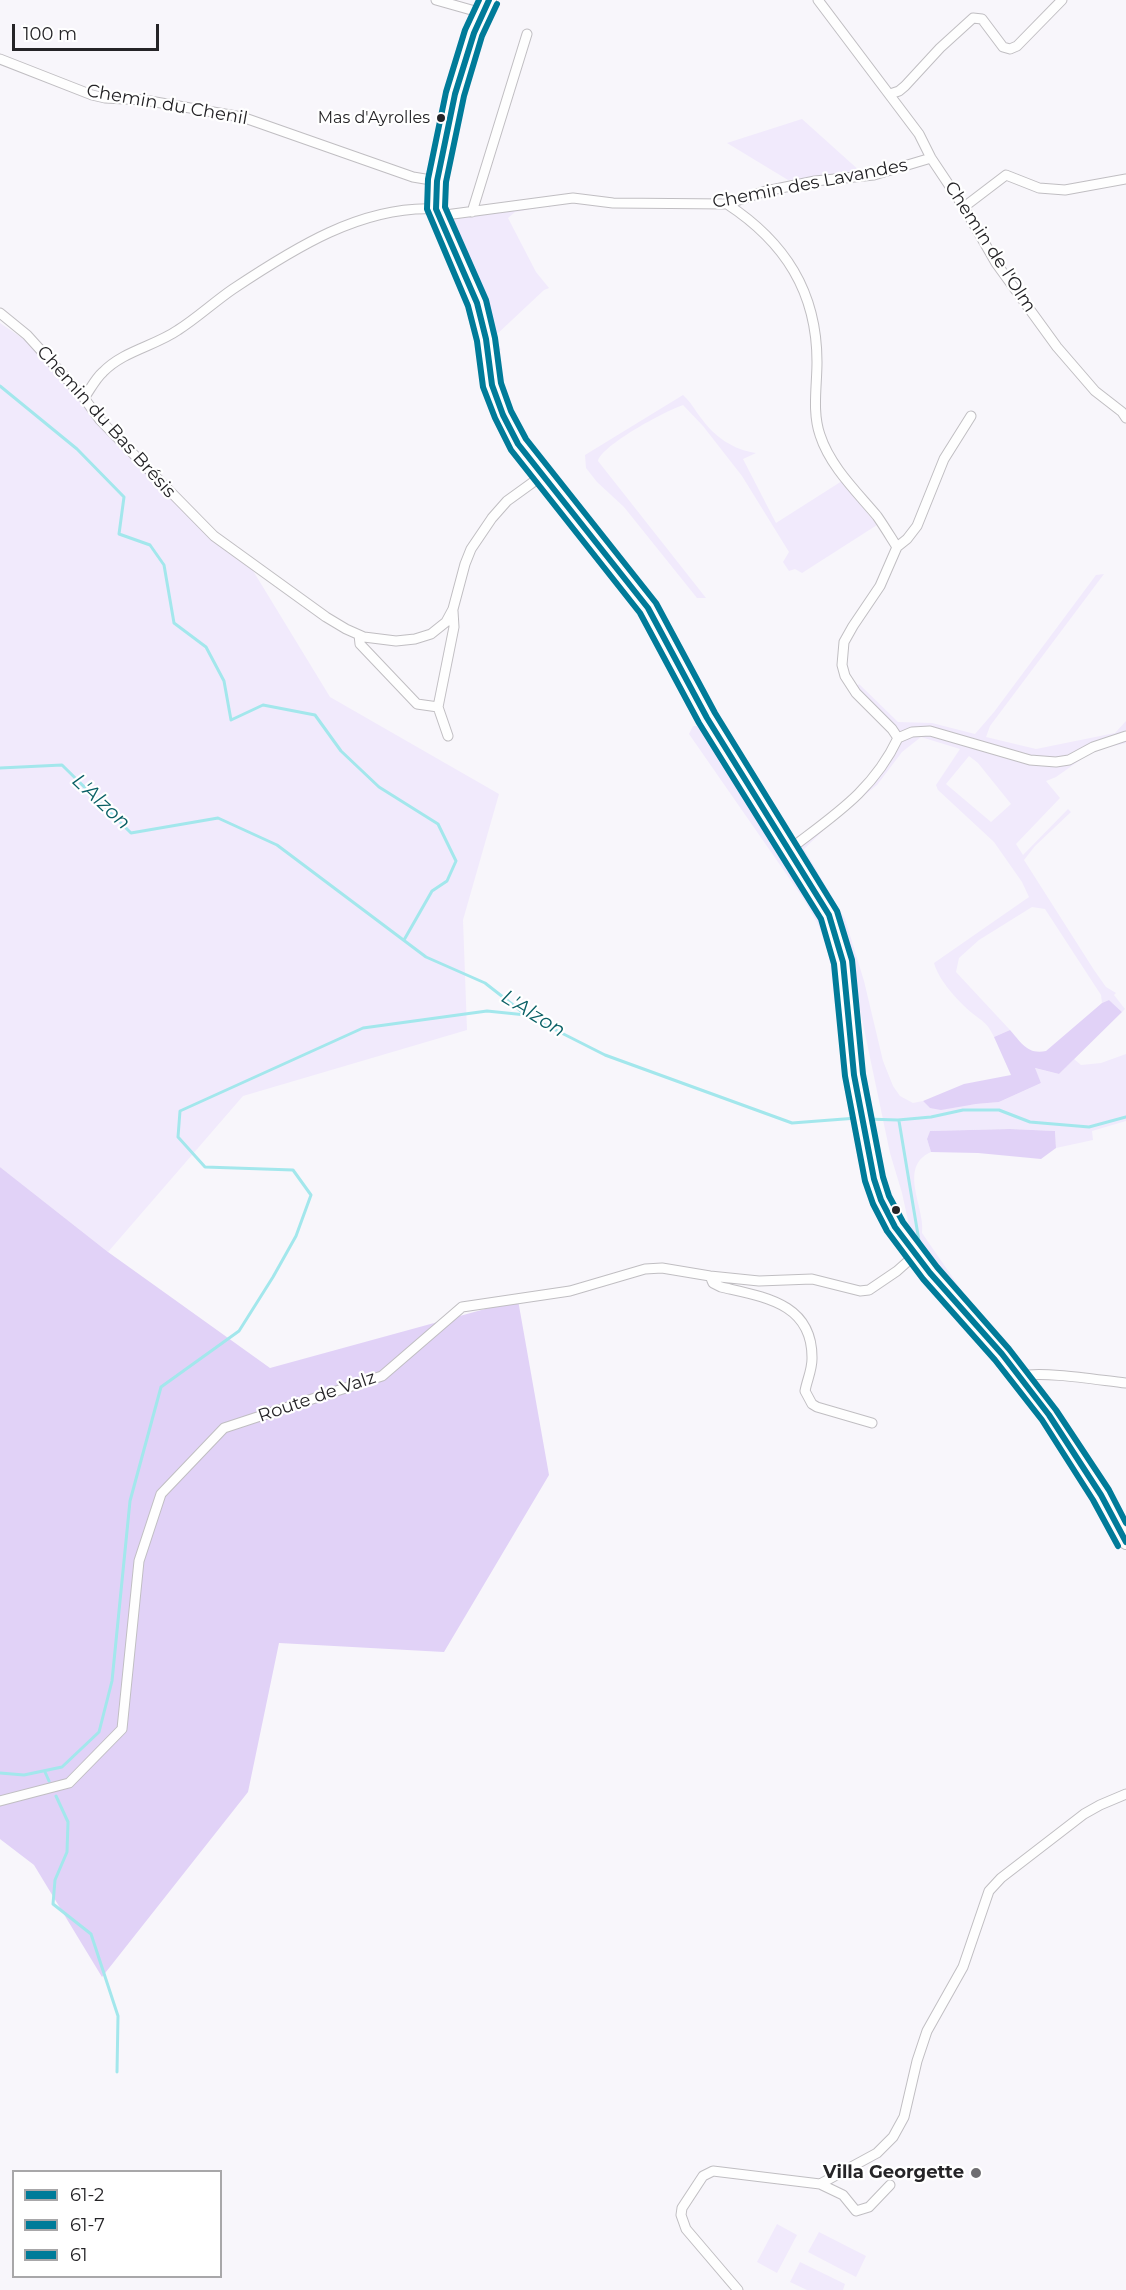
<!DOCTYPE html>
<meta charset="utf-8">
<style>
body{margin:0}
#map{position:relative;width:1126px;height:2290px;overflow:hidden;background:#f8f6fb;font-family:Montserrat,sans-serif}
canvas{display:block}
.legend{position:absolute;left:12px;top:2170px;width:210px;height:108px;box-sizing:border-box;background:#fff;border:2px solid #a8a7a9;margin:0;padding:8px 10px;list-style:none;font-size:18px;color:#252427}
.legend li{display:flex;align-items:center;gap:12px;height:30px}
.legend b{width:30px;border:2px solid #a8a7a9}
.scale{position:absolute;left:12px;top:24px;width:147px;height:27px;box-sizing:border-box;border:3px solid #252427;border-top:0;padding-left:8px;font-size:18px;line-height:21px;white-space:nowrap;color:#252427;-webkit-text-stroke:4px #fff;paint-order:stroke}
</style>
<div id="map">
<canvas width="1126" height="2290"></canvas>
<ul class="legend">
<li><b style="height:8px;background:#007b99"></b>61-2</li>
<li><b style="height:8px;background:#007b99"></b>61-7</li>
<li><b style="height:8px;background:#007b99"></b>61</li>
</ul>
<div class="scale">100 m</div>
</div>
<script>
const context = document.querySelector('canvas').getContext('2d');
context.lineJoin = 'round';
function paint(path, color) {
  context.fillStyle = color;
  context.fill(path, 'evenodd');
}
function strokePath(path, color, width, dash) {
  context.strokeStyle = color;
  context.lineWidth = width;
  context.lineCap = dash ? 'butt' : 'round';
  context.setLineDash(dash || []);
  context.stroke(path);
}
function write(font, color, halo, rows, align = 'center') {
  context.font = font + ' Montserrat,sans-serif';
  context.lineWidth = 4.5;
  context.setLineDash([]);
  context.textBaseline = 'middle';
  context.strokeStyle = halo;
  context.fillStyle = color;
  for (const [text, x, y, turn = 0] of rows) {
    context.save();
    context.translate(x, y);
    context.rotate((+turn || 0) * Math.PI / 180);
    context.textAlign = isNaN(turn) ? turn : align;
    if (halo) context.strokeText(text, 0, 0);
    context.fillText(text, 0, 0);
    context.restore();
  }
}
paint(new Path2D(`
 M802,119L861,172L788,180L727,143Z
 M547,203L551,209L548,206L515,212L508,218L536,272L549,288L544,290L495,336L501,350H490L447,218Z
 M0,323L25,340L162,487L252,569L330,697L499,794L463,920L467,1030L243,1096L108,1252L0,1167Z
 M683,395C690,401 695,410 701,418C714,436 733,450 756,453L743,459L776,523L842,481L877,525L802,573L795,569L789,571L783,562L789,552L742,476L703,426L683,405C665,411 602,445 598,461L706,598H697L624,507L597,482L586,468L585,455Z
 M1104,574L990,726L986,737L1036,749L1115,733L1126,721V743L1093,751L1056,777L1046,781L1060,798L1016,844L1023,855L1068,809L1071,812L1035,846L1024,860L1094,970L1106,987L1116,993L1114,995L1125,1009L1122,1012L1109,1000L1102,1003L1101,995L1045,909L1032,907L979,940L959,958L956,972L1010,1030L994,1037C987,1022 983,1022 972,1013C958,1001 939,981 934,963L1029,897L1022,882L994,842L938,790L936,785L960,749L921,737L902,752L877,785L833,821L804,849L845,919L864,981L883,1061L893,1086L900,1096L913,1103L923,1101L930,1108L999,1102L1041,1083L1034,1068L1059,1074L1074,1059L1081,1065L1101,1063L1126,1054V1121L1092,1131L1093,1140L1056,1148L1055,1131L1010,1129L930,1131L927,1139L931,1152C897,1167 926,1209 922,1233L962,1291L953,1292L913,1244L902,1193L890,1153L850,962L837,920L794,846L861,793L898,738L854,690L859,684L898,722L932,723L975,734L994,712L1096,575ZM969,756L978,763L1011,804L991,822L946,784Z
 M693,726H705L822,914L837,965L842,998L843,1043L840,1045L829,955L818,924L803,898L689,734Z
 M777,2224L797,2235L777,2273L757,2262Z
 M819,2232L866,2256L856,2277L808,2252Z
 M800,2262L845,2284L843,2290H807L790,2282Z`), '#f1eafc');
paint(new Path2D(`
 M1109,1000L1122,1012L1059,1074L1035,1068L1041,1083L999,1102L976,1104L941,1110L930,1108L923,1101L964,1084L1011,1075L994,1037L1010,1030C1021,1042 1027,1055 1046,1051L1102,1003Z
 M1010,1129L1055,1131L1056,1148L1041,1159L978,1153L931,1152L927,1139L930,1131Z
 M0,1167L108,1252L270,1368L518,1300L549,1475L444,1652L279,1643L248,1792L102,1977L34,1865L0,1839Z`), '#e1d2f7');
strokePath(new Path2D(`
 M0,386L77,449L124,497L119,534L150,545L164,565L174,623L206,647L224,681L231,720L263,705L315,715L341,751L379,787L438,824L456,861L447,881L432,891L404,940
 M0,768L62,765L131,833L218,818L277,845L426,957L485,983L526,1015L605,1055L792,1123L857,1118
 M866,1119L898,1120L931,1117L963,1110H999L1030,1122L1089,1127L1126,1117
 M899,1121L920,1247L929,1260
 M1010,1353L1017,1361
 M45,1772L49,1781
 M0,1773L24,1775L62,1767L99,1732L112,1681L130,1501L161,1387L239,1331L273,1277L296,1236L311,1195L293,1170L205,1167L178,1137L180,1111L363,1028L487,1011L526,1015
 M56,1796L68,1822L67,1852L55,1880L53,1904L91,1934L118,2016L117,2072`), '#a3e7ec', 3);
const street = new Path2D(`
 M436,0L482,13
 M818,0L919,134L931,158L965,209L996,263L1057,347L1095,391L1122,412L1126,418
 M0,59L92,95L105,98L144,100L242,117L413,177L437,181
 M890,94L899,91L905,86L940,48L973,18L982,19L1003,47L1010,49L1017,46L1062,0
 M727,204C785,242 817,292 817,362C817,386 812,412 820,435C830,466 856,491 877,516C884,526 890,536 897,547
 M964,207L1006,175L1039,188L1065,190L1126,179
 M472,212L527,34
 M438,216L573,198L613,203L727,204L766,191L815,181L874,175L931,158
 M0,313L27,335L84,398L100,420L214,536L326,617L346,629L364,637L396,641L415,639L431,634L446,622L453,609L465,564L471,549L492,518L507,501L543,475
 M84,398C90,390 95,379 103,372C123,351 155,346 178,330C197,318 214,302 233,289C293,249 362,205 436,209
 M359,635L360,644L417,704L438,707
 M448,736L438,707L454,627L453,611
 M898,738L912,732L930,731L1030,760L1056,762L1069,760L1093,747L1126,736
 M790,849C834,815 873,791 898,738L892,729L856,693L845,676L842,665L844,642L853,626L880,586L897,547L907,539L917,526L944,459L971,416
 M710,1276L713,1283L721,1287C764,1297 813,1303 812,1359C812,1370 807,1380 805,1391L812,1404L817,1407L872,1423
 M1020,1376C1045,1371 1098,1380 1126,1383
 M0,1801L69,1783L122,1729L139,1561L161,1494L224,1428L382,1376L462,1307L570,1291L645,1269L662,1268L710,1276L759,1281L812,1279L860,1291L869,1290L897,1271L915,1255
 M820,2184L877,2153L893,2137L904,2117L917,2061L927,2031L963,1967L989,1891L1001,1878L1084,1814L1100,1805L1126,1794
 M738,2290L686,2229L681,2215L682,2208L703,2176L713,2171L820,2184L843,2195L856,2211L869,2207L890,2185`);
const secondary = new Path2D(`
 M489,0L474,33L455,94L437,181L436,209L477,303L486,339L492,385L503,415L518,444L648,608L707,718L829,915L843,962L854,1075L874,1179L881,1200L895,1227L930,1273L1002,1354L1049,1415L1101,1495L1126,1542`);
strokePath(street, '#c0bec2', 11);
strokePath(secondary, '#c0bec2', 16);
strokePath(street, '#fefefe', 9);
strokePath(secondary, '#fefefe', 14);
strokePath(new Path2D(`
 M489,0L474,33L455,94L437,181L436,209L477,303L486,339L492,385L503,415L518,444L648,608L707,718L829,915L843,962L854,1075L874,1179L881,1200L895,1227L930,1273L1002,1354L1049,1415L1101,1495L1126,1542`), '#007b99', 6);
strokePath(new Path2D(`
 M479,0L465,30L446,92L428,179L427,209L468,306L477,341L483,387L495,418L511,450L640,613L699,723L821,919L834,964L845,1076L865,1181L873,1204L887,1231L923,1279L995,1360L1042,1420L1093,1500L1118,1546`), '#007b99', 6);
strokePath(new Path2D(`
 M497,4L482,36L464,96L446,182L445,207L486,300L495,338L501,383L511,411L526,439L656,603L715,713L837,911L852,960L863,1074L883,1177L889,1196L903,1222L937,1267L1009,1349L1056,1410L1109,1490L1126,1523`), '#007b99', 6);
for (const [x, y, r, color] of [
 [441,118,5,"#252427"],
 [896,1210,5,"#252427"],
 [976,2173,6,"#6f6e71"]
]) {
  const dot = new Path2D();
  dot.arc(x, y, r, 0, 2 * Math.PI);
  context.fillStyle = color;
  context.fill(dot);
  strokePath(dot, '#fff', 2);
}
write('16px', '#252427', '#fff', [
 ["Mas d'Ayrolles",430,118]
], 'right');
write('18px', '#252427', '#fff', [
 ["Chemin du Chenil",167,105,10],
 ["Chemin des Lavandes",810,184,-11],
 ["Chemin de l'Olm",990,247,57],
 ["Chemin du Bas Brésis",106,422,48],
 ["Route de Valz",317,1397,-19]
]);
write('bold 18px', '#252427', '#fff', [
 ["Villa Georgette",964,2173]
], 'right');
write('italic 20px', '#096065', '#fff', [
 ["L'Alzon",101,802,43],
 ["L'Alzon",533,1014,32]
]);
</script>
